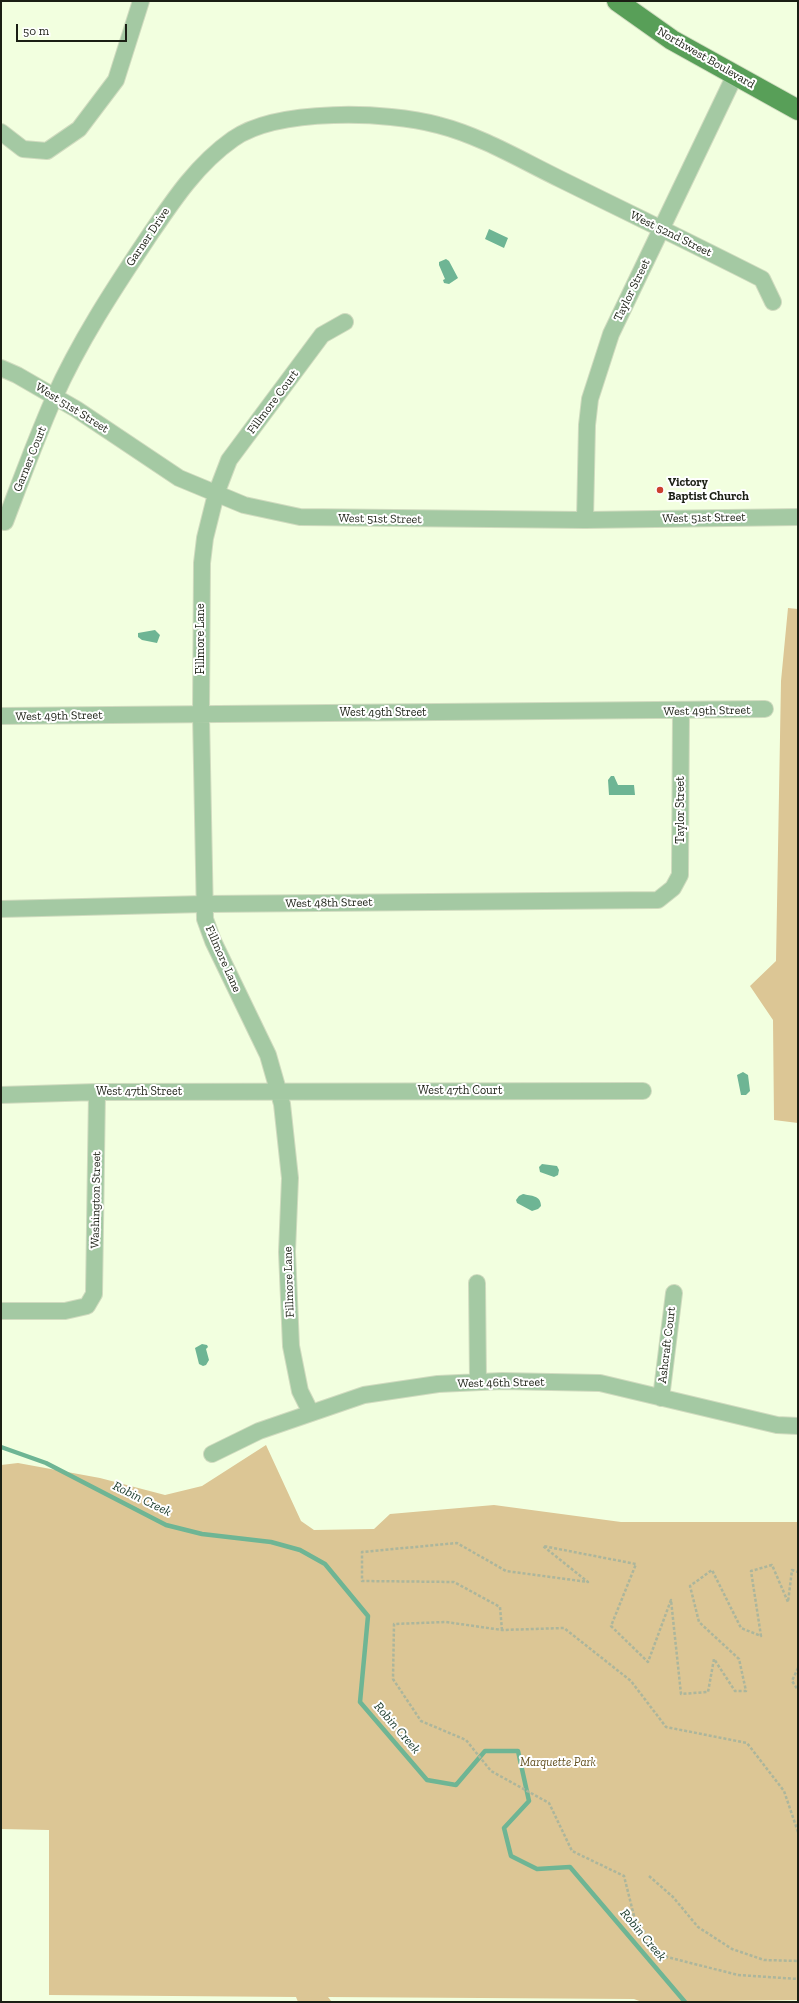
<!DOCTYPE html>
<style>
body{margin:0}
#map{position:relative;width:799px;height:2003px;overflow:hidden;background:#f2ffdf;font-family:"Zilla Slab",serif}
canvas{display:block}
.frame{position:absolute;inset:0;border:2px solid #1b1f14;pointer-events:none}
.scale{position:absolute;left:16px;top:24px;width:111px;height:18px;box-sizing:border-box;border:2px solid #1b1f14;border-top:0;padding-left:5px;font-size:12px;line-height:14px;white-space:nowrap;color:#1b1f14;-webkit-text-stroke:3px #fff;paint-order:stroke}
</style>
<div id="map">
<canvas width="799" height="2003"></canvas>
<div class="frame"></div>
<div class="scale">50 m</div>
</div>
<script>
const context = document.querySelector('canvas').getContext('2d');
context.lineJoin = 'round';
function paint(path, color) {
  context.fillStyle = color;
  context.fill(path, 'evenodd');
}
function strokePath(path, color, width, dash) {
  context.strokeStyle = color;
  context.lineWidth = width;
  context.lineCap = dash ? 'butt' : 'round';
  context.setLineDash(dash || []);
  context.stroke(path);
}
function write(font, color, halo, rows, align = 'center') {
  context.font = font + ' "Zilla Slab",serif';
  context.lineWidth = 4;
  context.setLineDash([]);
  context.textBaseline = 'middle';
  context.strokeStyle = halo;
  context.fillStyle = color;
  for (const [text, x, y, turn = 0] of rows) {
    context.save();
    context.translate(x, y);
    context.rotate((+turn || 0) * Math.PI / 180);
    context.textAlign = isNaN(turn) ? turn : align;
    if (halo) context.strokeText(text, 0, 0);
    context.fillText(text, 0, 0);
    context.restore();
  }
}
paint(new Path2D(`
 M788,608L798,609V1123L774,1120L773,1020L750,986L776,961L781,681Z
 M266,1445L301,1521L314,1530L374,1529L390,1514L494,1505L621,1522H798V2000L642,2002L634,1999L328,1997L332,2002H298L296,1997L49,1995V1830L1,1829V1465L18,1463L100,1478L165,1495L202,1486Z`), '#dcc695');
paint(new Path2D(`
 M489,229L508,238L504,248L485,239Z
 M446,259L449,261L458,278L449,284L444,283L443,280L445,279L439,265V262Z
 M155,630L160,635L157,643L142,640L138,637V633Z
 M611,776H614L618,785H634L635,795H609L608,780Z
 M743,1072L748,1075L750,1091L746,1095H741L737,1075Z
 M542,1164L557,1166L559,1170L558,1175L554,1177L540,1172L539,1167Z
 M523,1194C531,1196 541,1195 541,1206L538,1209L532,1211L517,1203L516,1200L519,1196Z
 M202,1344L207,1345L208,1347L206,1349L209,1360L206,1365L203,1366L199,1364L195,1348Z`), '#6eb594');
strokePath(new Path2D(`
 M1,1447L46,1463L166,1525L202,1534L271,1542L300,1550L325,1564L368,1616L360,1702L427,1780L456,1785L485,1751H518L529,1801L504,1828L511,1856L537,1869L570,1867L685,2002`), '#6eb594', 4.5);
const minor = new Path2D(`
 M1,132L23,149L47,151L79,129L116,80L141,1
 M1,368L17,375L76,409L179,478L244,505L300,517L585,520L798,517
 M585,520L587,425L590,399L611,334L735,75
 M5,522C21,480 36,439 54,398C79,342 113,290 147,239C172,202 196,165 233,139C277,108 388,111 438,125C481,136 521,160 560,179C627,212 695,245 762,279L773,302
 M1,716L765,709
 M1,909L205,904L658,900L673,888L680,875L681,711
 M1,1095L97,1092L643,1091
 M477,1283L478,1382
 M1,1311H65L87,1306L94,1294L97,1092
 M661,1398L674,1293
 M311,1413L300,1391L291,1346L287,1252L290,1178L282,1104L268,1055L213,941L205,919L201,715L202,563L205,538L216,494L229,460L322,335L345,322
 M212,1454L259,1431L364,1395L438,1384L502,1381L600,1383L777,1425L798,1426`);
const major = new Path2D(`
 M617,1L672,40L798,110`);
strokePath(minor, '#d0dbbf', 18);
strokePath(major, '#d0dbbf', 22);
strokePath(new Path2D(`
 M502,1630L500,1607L454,1582L362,1581V1552L457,1543L506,1571L588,1582L543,1546L636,1564L611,1626L648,1662L671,1600L681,1694L708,1692L714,1659L735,1691H746L739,1659L699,1622L690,1586L712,1570L741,1628L761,1636L751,1571L772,1565L788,1602L792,1570L798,1572
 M798,1668L792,1681L798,1690
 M798,1832L784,1791L747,1743L666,1727L631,1681L564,1628L502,1630L446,1622L394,1624L393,1679L421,1721L466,1740L491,1771L549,1803L572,1851L624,1876L635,1920L663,1956L738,1975L798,1979
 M649,1876L673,1897L698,1927L732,1949L764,1960L798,1961`), '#acb69c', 2.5, [3, 2]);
strokePath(minor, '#a4c9a3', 16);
strokePath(major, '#589f58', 20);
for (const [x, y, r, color] of [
 [660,490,4,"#cc3f2f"]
]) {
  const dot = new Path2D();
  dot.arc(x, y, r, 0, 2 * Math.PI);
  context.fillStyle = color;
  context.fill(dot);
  strokePath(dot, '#fff', 1.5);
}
write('12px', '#1b1f14', '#fff', [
 ["Northwest Boulevard",706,58,30],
 ["West 52nd Street",671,234,26],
 ["Garner Drive",148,237,-56],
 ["Taylor Street",632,290,-64],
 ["Fillmore Court",273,402,-53],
 ["West 51st Street",72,408,32],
 ["Garner Court",30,459,-68],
 ["West 51st Street",704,518,-1],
 ["West 51st Street",380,519,1],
 ["Fillmore Lane",201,639,-90],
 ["West 49th Street",707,711,-1],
 ["West 49th Street",383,713],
 ["West 49th Street",59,716,-1],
 ["Taylor Street",681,810,-90],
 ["West 48th Street",329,903,-1],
 ["Fillmore Lane",223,959,66],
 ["West 47th Court",460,1091],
 ["West 47th Street",139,1092],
 ["Washington Street",96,1200,-89],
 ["Fillmore Lane",289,1282,-92],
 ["Ashcraft Court",667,1345,-83],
 ["West 46th Street",501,1383,-1]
]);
write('bold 12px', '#1b1f14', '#fff', [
 ["Victory",668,483],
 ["Baptist Church",668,497]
], 'left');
write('italic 12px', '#645121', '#fff', [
 ["Marquette Park",558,1763]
]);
write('italic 13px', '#173829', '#fff', [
 ["Robin Creek",142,1499,26],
 ["Robin Creek",397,1728,49],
 ["Robin Creek",643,1935,50]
]);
</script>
